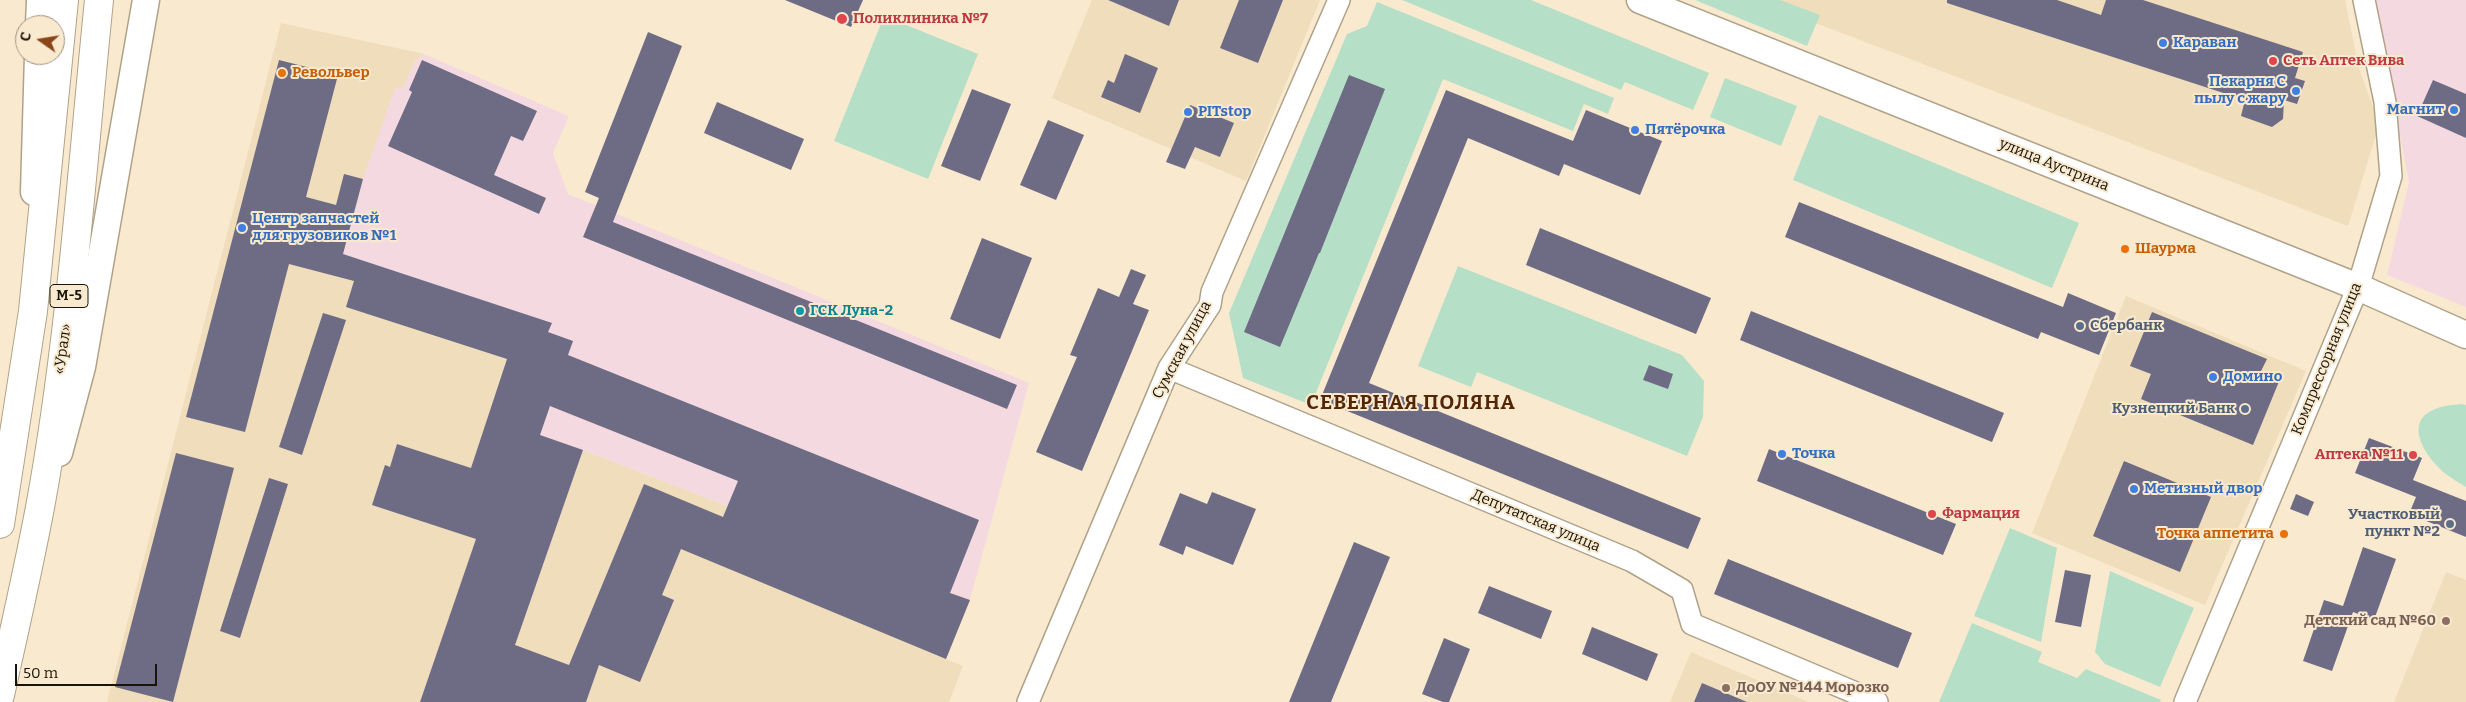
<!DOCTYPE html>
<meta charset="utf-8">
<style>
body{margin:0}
#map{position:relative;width:2466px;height:702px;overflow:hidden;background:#f9eacf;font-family:Bitter,serif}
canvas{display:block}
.north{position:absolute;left:15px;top:15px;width:50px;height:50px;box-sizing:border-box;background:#f9eacf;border:1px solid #9f9480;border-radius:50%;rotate:283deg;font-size:14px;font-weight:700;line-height:20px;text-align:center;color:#19140a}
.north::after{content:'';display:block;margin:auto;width:18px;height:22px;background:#8a4619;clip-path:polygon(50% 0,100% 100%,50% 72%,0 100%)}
.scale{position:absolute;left:15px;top:664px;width:142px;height:22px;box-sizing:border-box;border:2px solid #19140a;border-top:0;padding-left:6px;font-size:15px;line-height:18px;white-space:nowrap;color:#19140a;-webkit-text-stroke:4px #f9eacf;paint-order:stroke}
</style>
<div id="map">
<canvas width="2466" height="702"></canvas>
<div class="north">С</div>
<div class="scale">50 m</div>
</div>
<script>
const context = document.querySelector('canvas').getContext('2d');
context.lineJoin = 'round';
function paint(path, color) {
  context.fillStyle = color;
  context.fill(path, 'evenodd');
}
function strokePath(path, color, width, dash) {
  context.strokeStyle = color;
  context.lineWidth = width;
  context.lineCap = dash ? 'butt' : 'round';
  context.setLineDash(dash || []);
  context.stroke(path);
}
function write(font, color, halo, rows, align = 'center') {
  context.font = font + ' Bitter,serif';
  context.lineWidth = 4;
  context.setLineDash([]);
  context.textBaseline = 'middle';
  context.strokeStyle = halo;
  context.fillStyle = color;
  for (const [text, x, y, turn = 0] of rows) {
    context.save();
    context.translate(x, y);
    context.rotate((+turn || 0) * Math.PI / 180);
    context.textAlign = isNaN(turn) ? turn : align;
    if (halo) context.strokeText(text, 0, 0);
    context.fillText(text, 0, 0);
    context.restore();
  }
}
paint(new Path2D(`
 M1092,0H1320L1246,181L1052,98Z
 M1755,0H2345L2358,65L2379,125L2348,226Z
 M281,23L424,54L415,61L403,89L347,274L546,339L420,702H107Z
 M2126,296L2306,371L2205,605L2032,533Z
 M583,450L970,600L946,659L963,666L949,702H495Z
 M2446,572L2466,580V702H2394Z
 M1691,652L1809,702H1670Z`), '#efddbb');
paint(new Path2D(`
 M2374,0H2466V307L2387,275L2409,182Z
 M424,54L569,116L553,153L568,194L1029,383L970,600L583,450L495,702H420L546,340L347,274L337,276L363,179L395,88H403L415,61Z`), '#f4dae0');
paint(new Path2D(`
 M1402,0H1531L1709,73L1693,110L1625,82L1621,90Z
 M1695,0H1780L1820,15L1807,46Z
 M1377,2L1614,98L1608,114L1584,104L1573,131L1443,79L1311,405L1243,378L1229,313L1347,34L1367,26Z
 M884,16L978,54L928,179L834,141Z
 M1725,78L1797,106L1781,146L1710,117Z
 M1819,115L2079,223L2052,288L1793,180Z
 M1458,266L1682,355L1704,381L1703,417L1687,456L1477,372L1471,387L1418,366Z
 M2462,404L2466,405V487C2460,483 2452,479 2446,474C2426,458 2400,420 2438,408C2445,405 2454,405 2462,404Z
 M2010,528L2057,548L2041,642L1974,616Z
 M2110,571L2194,608L2160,687L2105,664L2095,652Z
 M1972,623L2042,652L2038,662L2077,678L2086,669L2161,700L2160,702H1939Z`), '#b6dfc8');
paint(new Path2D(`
 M785,0H863L851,27Z
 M1108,0H1179L1169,26Z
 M1239,0H1283L1258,63L1220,48Z
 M1947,0H2057L2101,15L2106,0H2143L2303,52L2295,78L2305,81L2297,104L2284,100L2283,119L2272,127L2241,116L2245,100L1947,3Z
 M648,32L682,46L613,222L1017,385L1007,409L583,237L599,198L585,192Z
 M1125,54L1158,68L1140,113L1101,97L1108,80L1114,83Z
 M279,60L338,75L306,197L336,205L344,174L363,179L343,254L552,323L548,332L573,341L568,355L979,520L950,593L970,600L946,659L681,549L662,595L674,600L640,682L599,665L586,702H420L476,539L372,505L385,465L390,467L397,444L471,468L507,359L346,307L354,281L289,264L245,432L186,417ZM550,406L738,481L723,517L644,484L569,665L515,645L583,450L540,435Z
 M422,60L537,111L523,141L511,136L494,175L546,198L539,214L388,146L412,92L409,90Z
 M1349,75L1385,89L1320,253H1319L1280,347L1244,332Z
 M2433,80L2466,94V138L2417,116Z
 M972,89L1011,104L980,181L941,166Z
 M1446,90L1573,141L1586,110L1662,141L1640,195L1564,164L1559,176L1468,138L1369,383L1701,518L1688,549L1320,400Z
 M717,102L804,139L791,170L704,133Z
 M1190,105L1234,123L1220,157L1195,147L1185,169L1166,162Z
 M1048,120L1084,135L1056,200L1020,185Z
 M1799,202L2063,307L2068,293L2116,313L2099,355L2041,332L2038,339L1785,237Z
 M1540,228L1711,298L1696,334L1526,265Z
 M982,238L1032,258L1000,339L950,319Z
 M1131,269L1146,275L1133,304L1149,310L1082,471L1036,452L1077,357L1070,355L1098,288L1119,297Z
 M1751,311L2004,413L1992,442L1740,340Z
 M2152,312L2267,359L2261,371L2280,379L2253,445L2141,399L2151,374L2130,366Z
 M323,313L346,320L302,455L279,447Z
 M1649,365L1673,374L1668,389L1643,380Z
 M2369,438L2422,458L2413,480L2466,501V537L2409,514L2416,497L2355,473Z
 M1769,449L1956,524L1943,555L1757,481Z
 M176,453L234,468L173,702L115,687Z
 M2124,461L2211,497L2180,572L2093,536Z
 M269,478L288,484L240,638L220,631Z
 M1212,492L1256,509L1233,565L1186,546L1183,555L1159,545L1180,493L1207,504Z
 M2296,494L2314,502L2308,516L2290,509Z
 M1354,542L1390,557L1331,702H1289Z
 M2363,547L2396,559L2374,620L2353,612L2332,671L2303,661L2324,600L2343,606Z
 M1728,559L1912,633L1898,668L1714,594Z
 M2065,570L2091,575L2081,627L2055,622Z
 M1489,586L1552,611L1541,639L1478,613Z
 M1592,627L1658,654L1647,681L1582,654Z
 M1444,638L1470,649L1449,702H1443L1422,694Z
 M1702,683L1747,702H1694Z`), '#6e6b84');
const minor = new Path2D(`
 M1169,368L1632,561L1682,590L1692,624L1877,702
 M1028,702L1169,368L1210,305L1212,292L1339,0
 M2185,702L2358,287L2391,176L2385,102L2364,0`);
const major = new Path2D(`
 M1640,0L2358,287L2466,335
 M39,25L40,0
 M34,192L38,55
 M59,453L82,367L146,0`);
const highway = new Path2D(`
 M0,524L33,311L64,0
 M0,695C14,631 29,567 41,502C71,337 82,167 99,0`);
strokePath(minor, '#b0a289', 24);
strokePath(major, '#b0a289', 29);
strokePath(highway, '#b0a289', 30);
strokePath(minor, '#fff', 21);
strokePath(major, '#fff', 26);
strokePath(highway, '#fff', 28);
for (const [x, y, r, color] of [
 [842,19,6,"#e0444e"],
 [2163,43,5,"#3f7fe0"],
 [2273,61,5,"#e0444e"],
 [282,73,5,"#e8710a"],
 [2296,91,5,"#3f7fe0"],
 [2454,110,5,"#3f7fe0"],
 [1188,112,5,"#3f7fe0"],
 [1635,130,5,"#3f7fe0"],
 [242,228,5,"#3f7fe0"],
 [2125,249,5,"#e8710a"],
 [800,311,5,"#0f9aa8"],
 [2080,326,5,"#5c6f8a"],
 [2213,377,5,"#3f7fe0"],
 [2245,409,5,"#5c6f8a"],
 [1782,454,5,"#3f7fe0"],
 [2413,455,5,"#e0444e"],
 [2134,489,5,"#3f7fe0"],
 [1932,514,5,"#e0444e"],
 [2450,524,5,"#5c6f8a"],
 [2284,534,5,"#e8710a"],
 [2446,621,5,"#8d6e63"],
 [1726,688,5,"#8d6e63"]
]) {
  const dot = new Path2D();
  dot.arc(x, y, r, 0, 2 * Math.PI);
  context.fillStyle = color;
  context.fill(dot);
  strokePath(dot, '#f9eacf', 2);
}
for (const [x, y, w] of [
 [69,296,38]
]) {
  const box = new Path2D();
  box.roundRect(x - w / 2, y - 11.5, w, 23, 4);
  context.fillStyle = '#f9eacf';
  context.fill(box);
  strokePath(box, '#19140a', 1);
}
write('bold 14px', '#19140a', null, [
 ["М-5",69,296]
]);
write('bold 15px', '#be3a42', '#f9eacf', [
 ["Поликлиника №7",853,19],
 ["Сеть Аптек Вива",2283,61],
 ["Аптека №11",2403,455,"right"],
 ["Фармация",1942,514]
], 'left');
write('bold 15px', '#366cbe', '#f9eacf', [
 ["Караван",2173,43],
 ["Пекарня С",2286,82,"right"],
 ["пылу с жару",2286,99,"right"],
 ["Магнит",2444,110,"right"],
 ["PITstop",1198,112],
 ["Пятёрочка",1645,130],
 ["Центр запчастей",252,219],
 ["для грузовиков №1",252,236],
 ["Домино",2223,377],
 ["Точка",1792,454],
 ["Метизный двор",2144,489]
], 'left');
write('bold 15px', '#c56008', '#f9eacf', [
 ["Револьвер",292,73],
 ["Шаурма",2135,249],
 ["Точка аппетита",2274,534,"right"]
], 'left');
write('15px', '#19140a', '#f9eacf', [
 ["улица Аустрина",2054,165,22],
 ["«Урал»",63,349,-82],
 ["Сумская улица",1182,350,-62],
 ["Компрессорная улица",2327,359,-68],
 ["Депутатская улица",1536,521,23]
]);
write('bold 15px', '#0d838f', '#f9eacf', [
 ["ГСК Луна-2",810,311]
], 'left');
write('bold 15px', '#4e5e75', '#f9eacf', [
 ["Сбербанк",2090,326,"left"],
 ["Кузнецкий Банк",2235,409],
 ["Участковый",2440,515],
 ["пункт №2",2440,532]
], 'right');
write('bold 15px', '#785e54', '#f9eacf', [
 ["Детский сад №60",2436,621],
 ["ДоОУ №144 Морозко",1736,688,"left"]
], 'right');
context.letterSpacing = '1px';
write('bold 20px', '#542606', '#f9eacf', [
 ["СЕВЕРНАЯ ПОЛЯНА",1411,403]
]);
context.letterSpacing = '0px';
</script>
